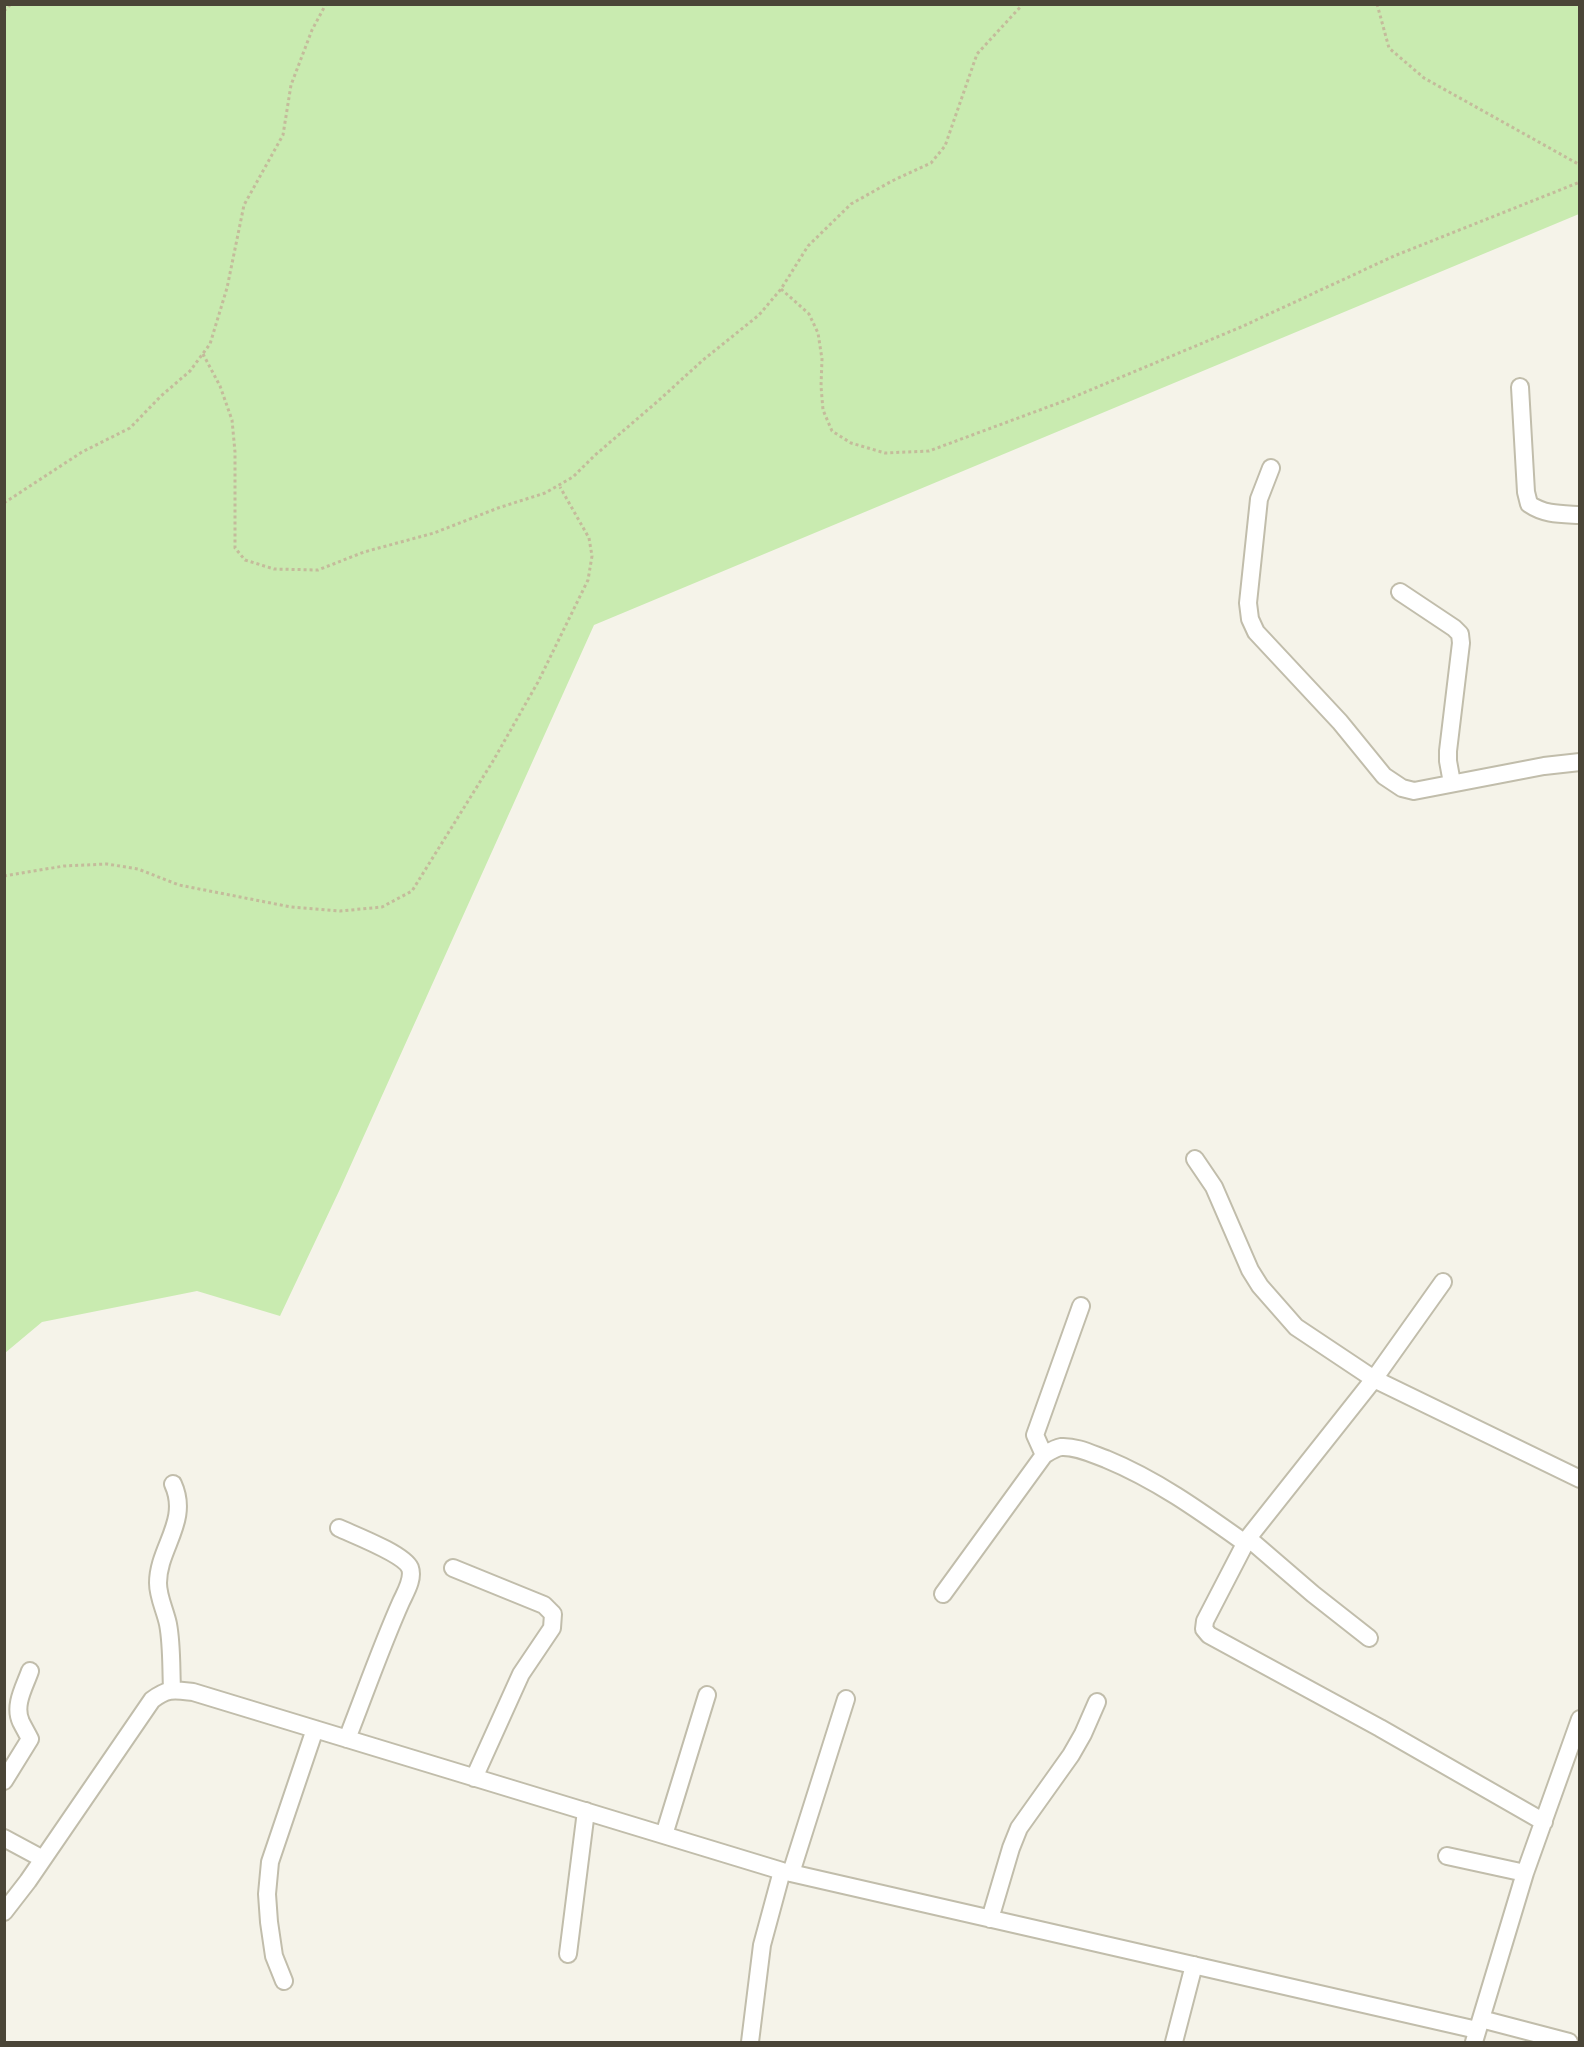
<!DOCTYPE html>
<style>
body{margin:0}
#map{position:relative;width:1584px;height:2047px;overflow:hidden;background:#f5f3e9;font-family:Barlow,sans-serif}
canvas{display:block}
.frame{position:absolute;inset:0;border:6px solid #4a4537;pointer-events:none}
</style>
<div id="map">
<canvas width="1584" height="2047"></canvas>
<div class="frame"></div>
</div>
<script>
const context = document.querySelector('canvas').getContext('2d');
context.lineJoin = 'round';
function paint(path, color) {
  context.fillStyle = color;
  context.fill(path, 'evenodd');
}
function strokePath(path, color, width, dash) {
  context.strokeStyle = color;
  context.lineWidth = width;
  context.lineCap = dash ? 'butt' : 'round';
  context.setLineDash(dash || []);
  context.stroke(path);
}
paint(new Path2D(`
 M5,4L1579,5V214L594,625L340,1189L280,1316L197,1291L42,1322L5,1353Z`), '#c9ebb0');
const street = new Path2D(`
 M1520,387L1526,492L1529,504C1545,515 1561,514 1580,515
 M1271,468L1259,499L1248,603L1250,619L1256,632L1340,722L1384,776L1402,788L1414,791L1544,766L1580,762
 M1400,592L1454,628L1460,634L1461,643L1448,751V761L1452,783
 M1195,1159L1214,1187L1250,1270L1260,1286L1296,1327L1374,1379L1580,1479
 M1443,1282L1374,1379L1248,1538L1205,1621L1204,1629L1209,1635L1380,1728L1544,1822
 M1044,1455L1035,1435L1081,1306
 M339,1528C354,1535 404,1554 410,1568C414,1579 405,1593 401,1602C381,1647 365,1693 347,1739
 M1248,1538L1313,1594L1369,1638
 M453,1568L544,1605L553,1614L552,1628L521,1674L474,1778
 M943,1594L1044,1455C1049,1452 1055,1448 1061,1447C1076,1446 1092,1454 1106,1459C1157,1480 1200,1511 1245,1543
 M172,1689C171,1668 172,1645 168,1624C165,1610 158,1597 158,1583C158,1548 190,1521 173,1484
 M4,1781L30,1739C27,1733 24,1728 21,1722C13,1705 25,1686 30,1671
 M664,1835L707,1695
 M4,1838L43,1859
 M1447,1856L1525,1873
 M791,1873L846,1699
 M4,1912L28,1881L152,1700C168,1688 174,1690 193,1692L782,1871L1477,2030
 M990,1919L1011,1848L1019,1828L1071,1755L1083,1734L1097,1702
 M568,1954L586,1811
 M284,1981L274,1956L269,1922L267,1894L270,1862L315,1729
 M1481,2019L1569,2042
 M750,2042L762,1945L782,1871
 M1174,2042L1194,1965
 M1474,2042L1525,1873L1580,1719`);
strokePath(street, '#c1bdab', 20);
strokePath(new Path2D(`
 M1377,4L1389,48L1424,78L1580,165
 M4,11L11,4
 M781,289L809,314L818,333L822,359L821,386L823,410L832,431L851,443L885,453L929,451L1064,401L1241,327L1394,256L1580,182
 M203,354L220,386L232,420L235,452V548L245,560L274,569L318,570L364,552L434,533L498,508L545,493L573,477L594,456L658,401L703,360L759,315L781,289L808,246L851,204L892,181L931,163L945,146L977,54L1023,4
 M4,503L82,452L130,428L161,396L190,371L210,344L227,288L244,205L283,135L291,85L312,30L326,4
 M4,876L64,866L107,864L138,869L179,885L291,907L340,911L382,907L412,891L493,761L538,682L588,580L592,556L589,538L560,487`), '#c4bb9b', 3, [3, 3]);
strokePath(street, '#fff', 16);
</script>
